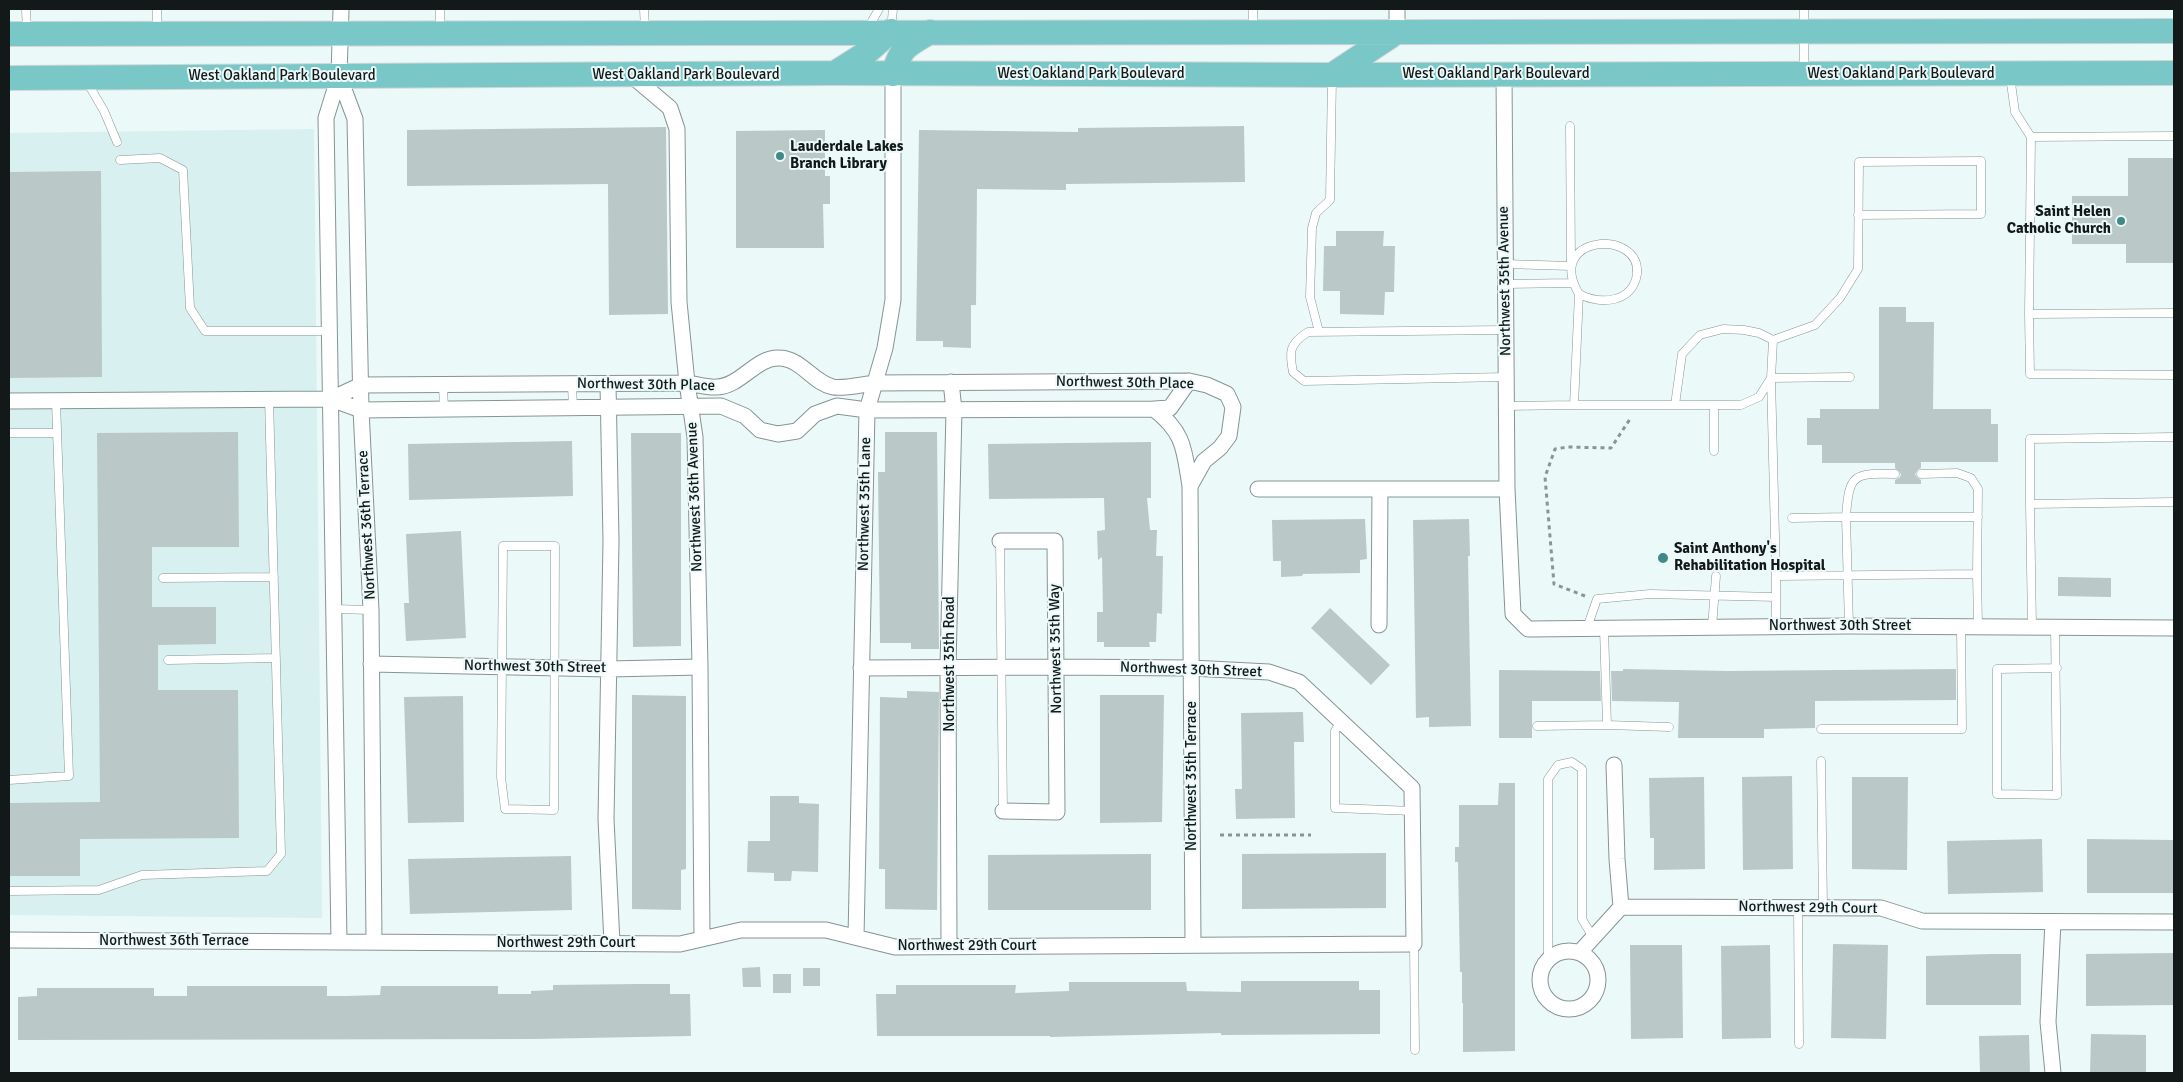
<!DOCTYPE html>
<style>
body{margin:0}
#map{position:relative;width:2183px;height:1082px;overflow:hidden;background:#ebf9f9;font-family:Signika,sans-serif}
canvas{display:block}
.frame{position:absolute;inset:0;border:10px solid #131818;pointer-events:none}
</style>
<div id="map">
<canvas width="2183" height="1082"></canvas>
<div class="frame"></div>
</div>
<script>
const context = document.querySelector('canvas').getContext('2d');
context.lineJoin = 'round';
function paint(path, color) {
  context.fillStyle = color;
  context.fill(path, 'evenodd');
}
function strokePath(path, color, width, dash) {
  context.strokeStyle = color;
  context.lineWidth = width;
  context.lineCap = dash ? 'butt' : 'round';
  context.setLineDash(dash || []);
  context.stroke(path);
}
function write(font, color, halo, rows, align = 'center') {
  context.font = font + ' Signika,sans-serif';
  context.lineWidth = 4;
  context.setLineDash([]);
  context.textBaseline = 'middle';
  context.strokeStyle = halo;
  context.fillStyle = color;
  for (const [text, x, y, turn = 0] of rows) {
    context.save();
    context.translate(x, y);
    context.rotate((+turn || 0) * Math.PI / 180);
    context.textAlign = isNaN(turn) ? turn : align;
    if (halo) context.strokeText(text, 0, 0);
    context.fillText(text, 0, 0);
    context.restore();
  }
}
paint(new Path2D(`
 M314,129L322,918L9,915V133Z`), '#d8f0ef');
paint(new Path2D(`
 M1244,126L1245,182L1066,184V190L977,189L976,305H971V348L943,347V341H916L919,130L1078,132V128Z
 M666,127L668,314L609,315L608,184L407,186V130Z
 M825,130V176H830V204H823L824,248H736V131Z
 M2128,158H2174V263H2126V244H2072V196H2128Z
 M101,171L102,377L9,378V172Z
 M1336,231H1384L1383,246H1395L1394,292H1385L1384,315L1340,314V291H1323L1324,246H1336Z
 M1879,307H1906V322H1934L1933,409H1991V424H1998V462H1921V468L1918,470L1915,474L1917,477L1921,480V484H1895V480L1900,477L1901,474L1895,468V463H1822V445H1807V418H1820V409H1879Z
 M238,432L239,547H152V607H216V644L158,645V690H238L239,838L80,839V876H9V803L100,802L97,433Z
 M885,432H937L939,649H911V643H880L878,472H885Z
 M631,433H681V646L633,647Z
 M572,441L573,496L409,500L408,444Z
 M1151,442V498H1147L1150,530H1157L1156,556H1163L1162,614L1157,613L1156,642H1149L1150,647H1104V642H1097V612H1103L1102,557L1098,560L1097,531L1105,530L1104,498L989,499L988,444Z
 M1365,519L1367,559L1360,560V573L1303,574L1302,576L1281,577V561H1273L1272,520Z
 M1469,519L1470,556H1468L1471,726L1429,727V717L1416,718L1413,520Z
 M461,531L466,638L406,641L404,603H409L406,534Z
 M2058,577L2111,578V597L2058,596Z
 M1330,608L1390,665L1371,685L1311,628Z
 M1623,669L1727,671L1956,669V700L1815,701V728L1764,729V738H1678L1679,702L1612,701L1611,671H1623Z
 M1499,670L1600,671L1601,701H1532V738H1499Z
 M907,691L939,692L937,910L885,909V869H879L880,697L907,698Z
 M632,695L686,696V869L681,870V910L632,909Z
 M1100,695H1164L1162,822L1100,823Z
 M463,696L464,822L408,823L404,697Z
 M1303,712L1304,742H1294L1295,818L1236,819L1235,789H1242L1241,713Z
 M1792,776L1793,869L1743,870L1742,777Z
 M1704,777L1705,869L1654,870V838H1650L1649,778Z
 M1852,777H1908L1907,870L1852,869Z
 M1499,783H1515V1051L1463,1052V1003H1462V972H1460L1458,862H1455V847H1459V805H1498Z
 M770,796H799V803L819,804L818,872L792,871L791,881H774V873L747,872L748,841H770Z
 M2042,839L2043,892L1948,894L1947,841Z
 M2087,839L2174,840V893H2087Z
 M1386,853V908L1242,909V854Z
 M1151,854V910H988V855Z
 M571,856L572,910L410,914L408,859Z
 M1833,944L1888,945L1886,1039L1831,1038Z
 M1630,945H1682L1683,1038L1631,1039Z
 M1770,945L1771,1038L1722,1039L1721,946Z
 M2174,953V1005L2086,1006V954Z
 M1991,954H2021V1005H1926V956Z
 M760,967L761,987H743L742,968Z
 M803,968H820V986H803Z
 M773,974H791V993H773Z
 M1241,981H1359V990H1380V1034L1221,1035V1033L1050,1037V1036H877L876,994H896V985H1016L1015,993L1069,991V982H1186L1187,991L1241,992Z
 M639,984H670V994H690L691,1036L532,1039L18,1040V997L37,996V988H154V996H187V986H327V996H346L380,995L381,986H498V994H531V991L553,990V985Z
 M2091,1034L2146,1035V1073H2090Z
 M2029,1035L2030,1073H1980L1979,1036Z`), '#bac8c7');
const lane = new Path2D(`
 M26,9L27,32
 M157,9V31
 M644,9L645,30
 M1253,9V29
 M1804,9V72
 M868,28L879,9
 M891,29L893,9
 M440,31V9
 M2010,76L2015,112L2031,137L2029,314
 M87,82L104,111L117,142
 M2031,137L2174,136
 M120,160L160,158L183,170L190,308L205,331H330
 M1505,264L1571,266L1570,126
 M1505,284L1573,283
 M2174,313L2029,314L2030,374L2174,375
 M1506,330L1308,332C1289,344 1289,352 1293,372L1304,381L1506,377
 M1319,332L1310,297L1312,228L1316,213L1330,200L1332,77
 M443,384L444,410
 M572,384L573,409
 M1574,405H1741L1759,397L1771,378L1773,340
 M1675,405L1682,354L1700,335L1723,329L1744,330L1759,333L1773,340L1815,325L1840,298L1858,269L1859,162L1981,161V214L1858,215
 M1507,406L1574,405L1579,294C1544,235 1641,228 1637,274C1633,303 1600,305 1579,294
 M1714,406V451
 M9,433H57
 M2174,437L2030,439V504L2174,502
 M1895,474C1853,473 1849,474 1846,517H1978
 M1921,474L1957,473L1971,478L1978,489L1977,574
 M2030,504L2032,627
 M1792,518L1846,517L1849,626
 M1000,541L1003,811
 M503,546H555L554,810L505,809L501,777Z
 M1776,576L1771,378L1850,377
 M163,578L274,577
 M1776,597V626
 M334,609L371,610
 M2055,626L2057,795L1997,794V669L2057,668
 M1712,627L1716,576
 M1587,628L1597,599L1650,594L1776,597V576L1977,574L1978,626
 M1604,629L1607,725L1669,727
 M168,660L276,658
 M1341,721L1335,731V808L1413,811
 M1537,726L1607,725
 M1821,729H1962L1961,626
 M1821,761L1823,907
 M9,780L69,776L56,401
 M9,891L99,890L142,875L267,871L281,854L269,399
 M1798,907L1799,1044
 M1414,944L1415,1050
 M1548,959V779L1558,765L1572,762L1582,769V919L1594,939`);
const street = new Path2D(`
 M1397,32V9
 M1504,74L1507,489L1513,614L1528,629L1849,626L2174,628
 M631,75L670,108L677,129L679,302L687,383L695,437L700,667L702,939
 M339,76L355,119L361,410L371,610L374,942
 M608,384L611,541L606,819L612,943
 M331,399L361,385L687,383C696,384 708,388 717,387C741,386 756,357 779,358C801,358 813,383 833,387C843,389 864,384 875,383L1189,381L1207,385L1227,394L1233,407L1229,436L1220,448L1204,461L1190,486
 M9,401L331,399L361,410L721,406L745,416L760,430L778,434L797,431L815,414L837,406L867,410L1154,409C1185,433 1184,450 1190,486L1193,945
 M1154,409L1170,408L1189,381
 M1258,489H1507
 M1000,541H1055L1057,812L1003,811
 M1379,625L1380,489
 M371,664L609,669L700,667
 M1614,765L1617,859L1621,907
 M2053,922L2048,1022L2053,1073
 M856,937L867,410L885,348L893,300V74
 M9,940L680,944L741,930H826L895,947L1414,944L1412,788L1299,682L1269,672L1191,668L1057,667L861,668
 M339,942L326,118L339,76L341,9
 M949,946L948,667L954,410L951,382
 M1540 980a29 29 0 1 1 58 0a29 29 0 1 1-58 0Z
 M1580,952L1621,907L1881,908L1922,921L2174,922`);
const primary = new Path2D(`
 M9,34L2174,31
 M835,73L865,54L891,31
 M893,74C902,46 905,47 930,32
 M1332,75L1397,32
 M9,78L835,73L1332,75L2174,73`);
strokePath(lane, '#879494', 9);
strokePath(street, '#879494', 17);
strokePath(primary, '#d5d5d5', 26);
strokePath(new Path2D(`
 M1585,596L1554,584L1545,477L1555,449L1568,447L1611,448L1630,419
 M1220,835H1311`), '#8b9595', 3, [4, 4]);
strokePath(lane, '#fff', 8);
strokePath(street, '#fff', 15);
strokePath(primary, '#79c8c7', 24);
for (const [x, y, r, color] of [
 [780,156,5,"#418987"],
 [2121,221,5,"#418987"],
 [1663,558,6,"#418987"]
]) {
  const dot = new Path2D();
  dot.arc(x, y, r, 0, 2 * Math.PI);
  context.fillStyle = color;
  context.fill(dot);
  strokePath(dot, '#ebf9f9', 2);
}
write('15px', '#131818', '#ebf9f9', [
 ["West Oakland Park Boulevard",1091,74],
 ["West Oakland Park Boulevard",1496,74],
 ["West Oakland Park Boulevard",1901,74],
 ["West Oakland Park Boulevard",686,75],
 ["West Oakland Park Boulevard",282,76],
 ["Northwest 35th Avenue",1505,281,-91],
 ["Northwest 30th Place",1125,383,1],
 ["Northwest 30th Place",646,385,1],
 ["Northwest 36th Avenue",695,497,-92],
 ["Northwest 35th Lane",865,504,-89],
 ["Northwest 36th Terrace",367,525,-93],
 ["Northwest 30th Street",1840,626],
 ["Northwest 35th Way",1056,649,-91],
 ["Northwest 35th Road",950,664,-90],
 ["Northwest 30th Street",535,667,1],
 ["Northwest 30th Street",1191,670,2],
 ["Northwest 35th Terrace",1192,776,-90],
 ["Northwest 29th Court",1808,908,1],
 ["Northwest 36th Terrace",174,941],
 ["Northwest 29th Court",566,943],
 ["Northwest 29th Court",967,946]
]);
write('bold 15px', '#131818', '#ebf9f9', [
 ["Lauderdale Lakes",790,147],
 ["Branch Library",790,164],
 ["Saint Helen",2111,212,"right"],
 ["Catholic Church",2111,229,"right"],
 ["Saint Anthony's",1674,549],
 ["Rehabilitation Hospital",1674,566]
], 'left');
</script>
